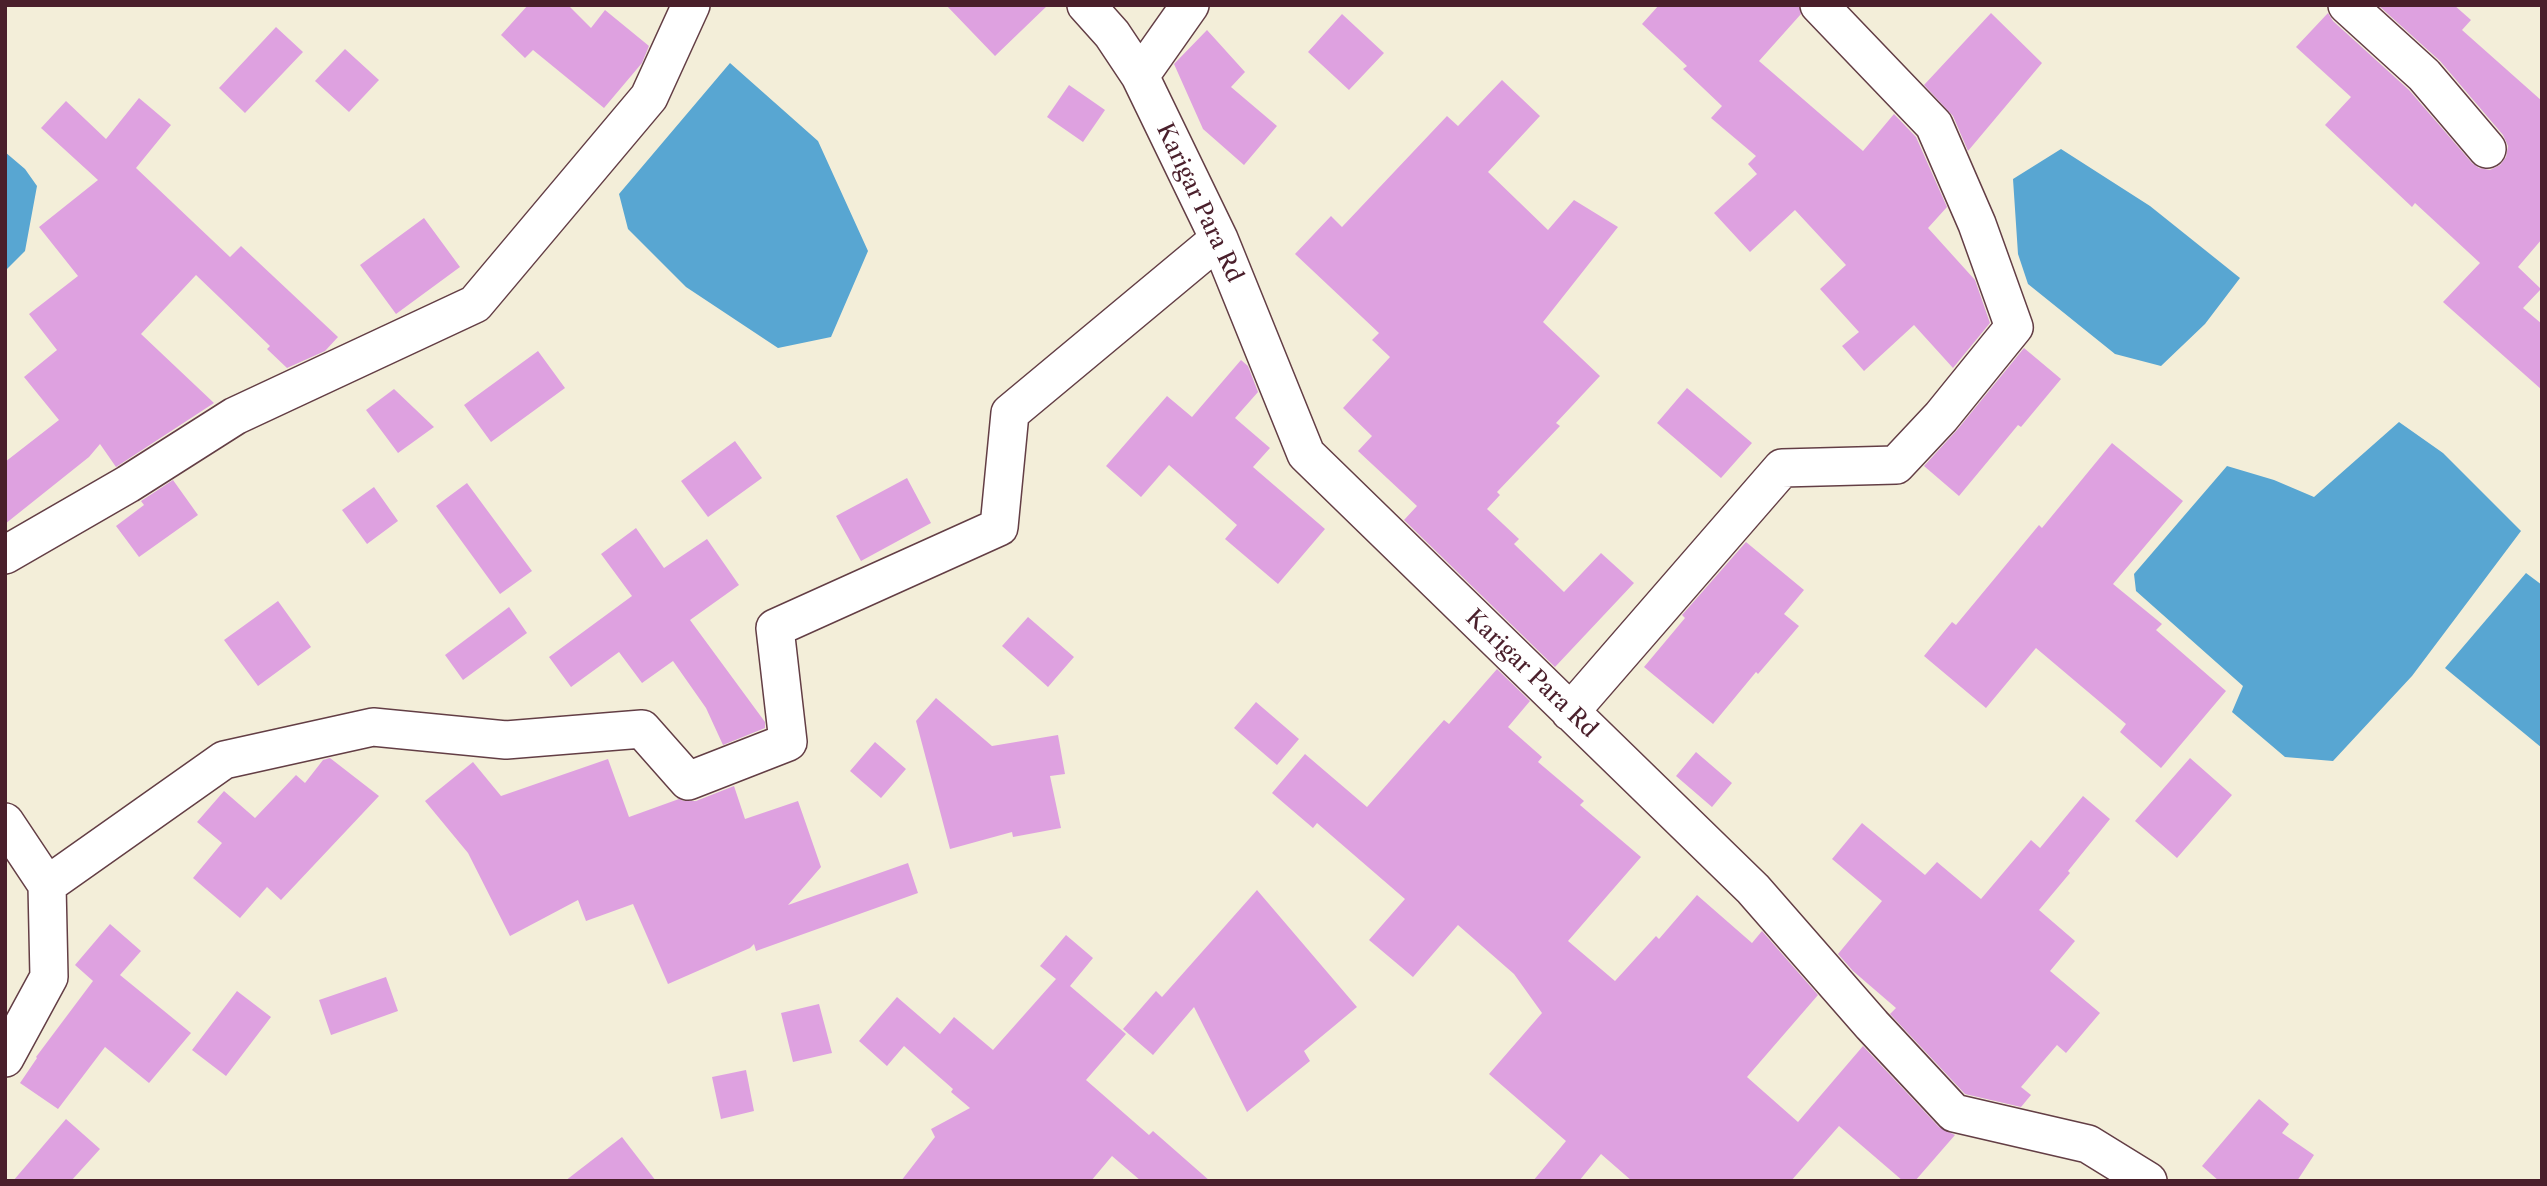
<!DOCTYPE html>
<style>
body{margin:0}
#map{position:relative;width:2547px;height:1186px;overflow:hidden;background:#f3eed9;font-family:"Libre Caslon Text",serif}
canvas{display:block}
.frame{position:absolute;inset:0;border:7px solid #4a1f2b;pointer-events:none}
</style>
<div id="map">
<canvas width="2547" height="1186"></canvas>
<div class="frame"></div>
</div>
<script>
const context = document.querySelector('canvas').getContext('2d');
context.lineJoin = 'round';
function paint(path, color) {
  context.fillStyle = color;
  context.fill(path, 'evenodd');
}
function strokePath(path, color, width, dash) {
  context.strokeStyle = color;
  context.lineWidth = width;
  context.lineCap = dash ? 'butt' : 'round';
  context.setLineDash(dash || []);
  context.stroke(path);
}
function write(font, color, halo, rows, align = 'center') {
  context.font = font + ' "Libre Caslon Text",serif';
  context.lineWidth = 5;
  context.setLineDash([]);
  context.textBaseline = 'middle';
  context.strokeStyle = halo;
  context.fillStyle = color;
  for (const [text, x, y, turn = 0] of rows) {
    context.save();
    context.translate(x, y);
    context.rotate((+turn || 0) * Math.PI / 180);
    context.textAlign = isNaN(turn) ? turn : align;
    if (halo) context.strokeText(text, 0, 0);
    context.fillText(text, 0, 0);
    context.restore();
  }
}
paint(new Path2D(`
 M730,63L818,141L868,251L831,337L778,348L686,287L628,229L619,194Z
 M2061,149L2150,206L2240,278L2205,324L2161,366L2115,354L2028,284L2018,254L2013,179Z
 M5,152L25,169L37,186L25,251L5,271Z
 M2399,422L2443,453L2521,531L2412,676L2333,761L2285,757L2232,712L2243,686L2136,591L2134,574L2227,466L2274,480L2314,497Z
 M2526,573L2542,585V748L2445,668Z`), '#58a6d2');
paint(new Path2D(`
 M528,5H568L591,28L605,10L649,46L642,63L604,108L533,50L525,58L501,35Z
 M946,5H1048L995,56Z
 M1659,5H1799L1801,14L1759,61L1863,151L1894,114L1916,137L1947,207L1928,228L1975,280L1990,323L1953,368L1914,325L1864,371L1842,346L1859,332L1820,289L1846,265L1795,210L1750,252L1714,213L1757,174L1748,164L1756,156L1711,118L1722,106L1683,69L1687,66L1642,24Z
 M2378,5H2454L2471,20L2462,30L2542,101V239L2518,267L2541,289L2523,308L2542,324V390L2443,302L2480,263L2415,203L2412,207L2325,125L2351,97L2296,47L2328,13L2333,21L2409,90L2472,163L2479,168L2490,170L2500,165L2506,157L2508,146L2503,135L2440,61Z
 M1991,13L2042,63L1968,151L1953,116L1924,85Z
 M1342,14L1384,53L1349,90L1308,52Z
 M276,27L303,52L245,113L219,88Z
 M1207,30L1245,72L1231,87L1277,126L1244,165L1203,129L1174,64Z
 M345,49L379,80L349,112L315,81Z
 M1502,80L1540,116L1488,172L1548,230L1574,200L1618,227L1543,322L1600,376L1556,423L1560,426L1497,492L1500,495L1487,509L1519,539L1514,544L1564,592L1601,553L1634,583L1555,667L1404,520L1417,506L1358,451L1372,436L1343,408L1390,357L1372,340L1379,333L1295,254L1331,216L1342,227L1447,116L1458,126Z
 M1069,85L1105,110L1083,142L1047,117Z
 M139,98L171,125L136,168L230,257L241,246L338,337L325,351L287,368L267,349L270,346L196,275L141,334L214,403L116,467L100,444L89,457L5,524V462L59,420L24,377L57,350L29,314L78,276L39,227L98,180L41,128L66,101L106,139Z
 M424,218L460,267L396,314L360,265Z
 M2024,348L2061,379L2021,427L2018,425L1959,496L1924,466L1957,430Z
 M538,351L565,388L491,442L464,405Z
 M1241,360L1248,366L1258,392L1235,418L1270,448L1253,467L1325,529L1278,584L1225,539L1237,525L1169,465L1141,497L1106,466L1167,396L1192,417Z
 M1687,388L1752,443L1721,478L1657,423Z
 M394,389L434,427L398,453L366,410Z
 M735,441L762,478L708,517L681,481Z
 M2112,443L2183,501L2113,584L2162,624L2156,630L2226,691L2161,768L2120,732L2126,724L2036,648L1986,708L1924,656L1952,622L1956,625L2039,525L2042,528Z
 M907,478L931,523L861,561L836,516Z
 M173,480L198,515L139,557L116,526L144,505L141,501Z
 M467,483L532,571L500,594L436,506Z
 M374,487L398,521L367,544L342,510Z
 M636,528L664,568L707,539L739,585L690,620L765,722V728L723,745L706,708L673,661L642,683L619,652L571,687L549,657L632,596L601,554Z
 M1746,542L1804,590L1784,614L1799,626L1758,674L1756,672L1713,724L1644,667L1685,618L1682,615Z
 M278,601L311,647L258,686L224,640Z
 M509,607L527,633L463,680L445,655Z
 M1028,617L1074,657L1048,687L1002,646Z
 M1497,669L1530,701L1508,727L1542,757L1538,762L1584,801L1580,805L1641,857L1568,941L1615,981L1656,936L1659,939L1697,895L1752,943L1762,931L1818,995L1747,1077L1798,1122L1863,1046L1939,1127L1955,1135L1915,1181H1903L1839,1126L1791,1181H1632L1601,1154L1579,1181H1533L1566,1141L1489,1074L1542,1013L1514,974L1458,925L1413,977L1369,940L1405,899L1317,823L1313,828L1272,793L1305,754L1367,807L1444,720L1449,724Z
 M936,698L992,746L1058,735L1065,774L1050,776L1061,828L1013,837L1012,832L950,849L916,721Z
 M1256,702L1299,739L1277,765L1234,728Z
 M875,742L906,769L881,798L850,771Z
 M1696,752L1732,783L1712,807L1676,776Z
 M330,758L379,796L281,900L267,887L240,918L193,878L222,843L197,822L224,791L255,818L296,775L305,783L323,760Z
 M2190,758L2232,795L2177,858L2135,821Z
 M608,759L629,817L679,799L684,801H696L734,786L745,819L798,801L821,867L788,905L908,863L918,893L756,951L754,944L750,948L668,984L633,904L586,921L578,900L510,936L468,853L425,801L473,762L501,796Z
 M2083,796L2110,819L2068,871L2070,873L2039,910L2075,941L2050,971L2100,1013L2066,1053L2057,1045L2021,1087L2031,1095L2021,1107L1965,1094L1890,1014L1896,1008L1853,971L1838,954L1882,901L1832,859L1862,823L1925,875L1937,862L1981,899L2031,840L2040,848Z
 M1257,890L1357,1007L1304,1051L1310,1061L1247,1112L1194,1007L1153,1055L1123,1029L1156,991L1162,997Z
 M110,924L141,951L120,975L191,1033L149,1083L105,1047L58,1109L20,1083L37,1058L36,1057L93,981L75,965Z
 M1066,935L1093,958L1070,986L1126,1034L1086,1080L1149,1135L1153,1131L1210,1181H1141L1112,1156L1091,1181H901L935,1137L931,1129L970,1108L951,1092L953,1089L904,1046L887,1066L859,1041L897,997L940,1034L954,1017L993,1050L1056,979L1040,966Z
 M386,977L398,1011L331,1035L319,1000Z
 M237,991L271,1017L226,1076L192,1050Z
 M819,1004L832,1053L793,1062L781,1013Z
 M746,1070L754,1111L721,1119L712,1077Z
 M2259,1099L2289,1124L2282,1133L2314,1155L2297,1181H2219L2202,1166Z
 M66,1119L100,1149L71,1181H13Z
 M622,1137L656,1181H565Z`), '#dea1e0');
const street = new Path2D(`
 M1086,5L1112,34L1140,76L1219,239L1306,454L1753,889L1872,1025L1954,1113L2088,1144L2148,1181
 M2347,5L2424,75L2487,149
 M1140,76L1190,5
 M5,555L128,484L235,416L475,304L649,97L691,5
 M1570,712L1782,468L1896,465L1941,417L2014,327L1977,224L1934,125L1819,5
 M5,822L47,885L49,977L5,1058
 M47,885L224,760L373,727L506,740L642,729L688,781L788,742L775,628L999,527L1010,413L1219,239`);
strokePath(street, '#633e45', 40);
strokePath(street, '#fff', 37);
write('23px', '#4a1f2b', '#fff', [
 ["Karigar Para Rd",1199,203,65],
 ["Karigar Para Rd",1531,674,44]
]);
</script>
